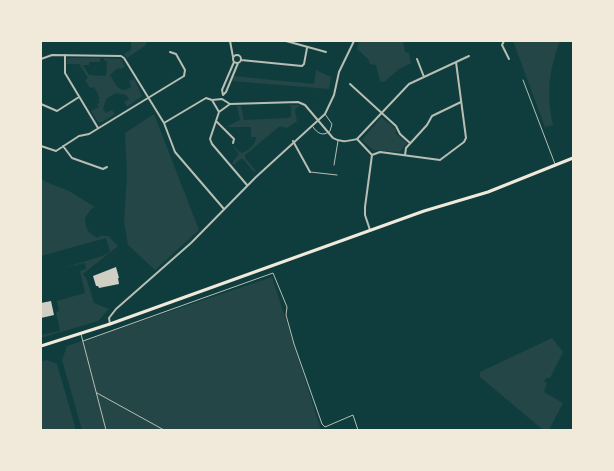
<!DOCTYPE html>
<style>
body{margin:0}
#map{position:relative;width:614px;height:471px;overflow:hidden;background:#0f3d3e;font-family:"Exo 2",sans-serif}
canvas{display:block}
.frame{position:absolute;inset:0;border:42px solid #f1e9da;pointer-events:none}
</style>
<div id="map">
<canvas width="614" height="471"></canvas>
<div class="frame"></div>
</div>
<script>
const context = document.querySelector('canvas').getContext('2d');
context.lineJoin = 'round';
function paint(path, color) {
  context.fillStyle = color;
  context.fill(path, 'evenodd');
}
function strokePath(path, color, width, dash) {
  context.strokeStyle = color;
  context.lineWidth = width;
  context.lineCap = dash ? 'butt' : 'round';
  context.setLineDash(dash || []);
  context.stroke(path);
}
paint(new Path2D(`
 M131,41H147L146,45L127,58L124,54L131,50Z
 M359,41H403L405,52L409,53L411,63L399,69L384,82L380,81L376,65L370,64L368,59L357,49Z
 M513,41H560C549,70 546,94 553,125L545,127Z
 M71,58H100V62H89V65H83L89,75L106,76L107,61H104V58L121,59L125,67L121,69L118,68L110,75C115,83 120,96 131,87L129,81L134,79L142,96L127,107L124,102L129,99L126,95L116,93L106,99L103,109L106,113L112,110L115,114L102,122H98L91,111L99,107L97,104L100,103L98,100L100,98L94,87L90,88L85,80L88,78L79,64H67V59Z
 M316,70L331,77L329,89L232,81L233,76L314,84Z
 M289,105H300L295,110L297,121L287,128L280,126L245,155V158L256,171L254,172L243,159H240L234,165L232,163L239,154L231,144L241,153C248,152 256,144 256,137H251V127H226L240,120L237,106H241L244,120L288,118L291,116V107Z
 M154,114L199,230L155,270L128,245L124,221L127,176L125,133Z
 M381,117L395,128L396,134L407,143L400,152L373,150L362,140Z
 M41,178L46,182L69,191L95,207L91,209L85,218C85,229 89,234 98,238L100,236H108L118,246L83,274L87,280L94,303L109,309L98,321L41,338V335L60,331L56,312L59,311L57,301L85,293L80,271L86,269L85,263L63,268L102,256L110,252L106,238L41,256Z
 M272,277L321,430H82L62,360L67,346Z
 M552,338L563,352L550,378H546L544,382L547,383L544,392L563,403L549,430H543L480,377V372Z
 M47,360L57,364L76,430H41V361Z`), '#244646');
paint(new Path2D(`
 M116,267L119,278H118L119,284L99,288L98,286H96L93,276Z
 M51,301L54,315L41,318V303Z`), '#cfcfc3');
strokePath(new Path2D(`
 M523,80L555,164
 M313,127C317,133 323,137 330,131L332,124L325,114
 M334,165L338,141
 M310,172L337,175
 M81,334L106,430
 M83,341L273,273L287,307L286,315L294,344L322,424L325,427L353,415L358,430
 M97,393L164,430
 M347,430H349`), '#b8beb3', 1);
strokePath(new Path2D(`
 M230,41L233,57
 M286,41L326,52
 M504,41L502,45L509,59
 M233 59a4 4 0 1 1 8 0a4 4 0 1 1-8 0Z
 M65,55V73L98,128
 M41,59L52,55L121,56L124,58L164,123L175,152L224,209
 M417,59L424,77
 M241,60L302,66L304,64L307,48
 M234,62L222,90L223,95L226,92L238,63
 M350,84L396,126L400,134L410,143
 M222,99L230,104L219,112L212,100Z
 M41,104L57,111L79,97
 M230,104L298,102L305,105L333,138C341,143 348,141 357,139L409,84L469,56
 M219,112L210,139L212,144L247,185
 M216,121L234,139L233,143
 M164,123L206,98L212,100
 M357,139L372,155L365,207V215L370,230
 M293,141L310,172
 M41,146L56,151L79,136L89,134L184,76L185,70L176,54L170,52
 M63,146L72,158L103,169L107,167
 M372,155L380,152L440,160L464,142L466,138L456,62
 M405,155L406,148L427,125L432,116L461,102
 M110,324L109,318L116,309L191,243L256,177L325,114L334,95L339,72L354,41`), '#b8beb3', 2);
strokePath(new Path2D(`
 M41,346L110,324L424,211L488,192L573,158`), '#f1e9da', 3);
</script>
